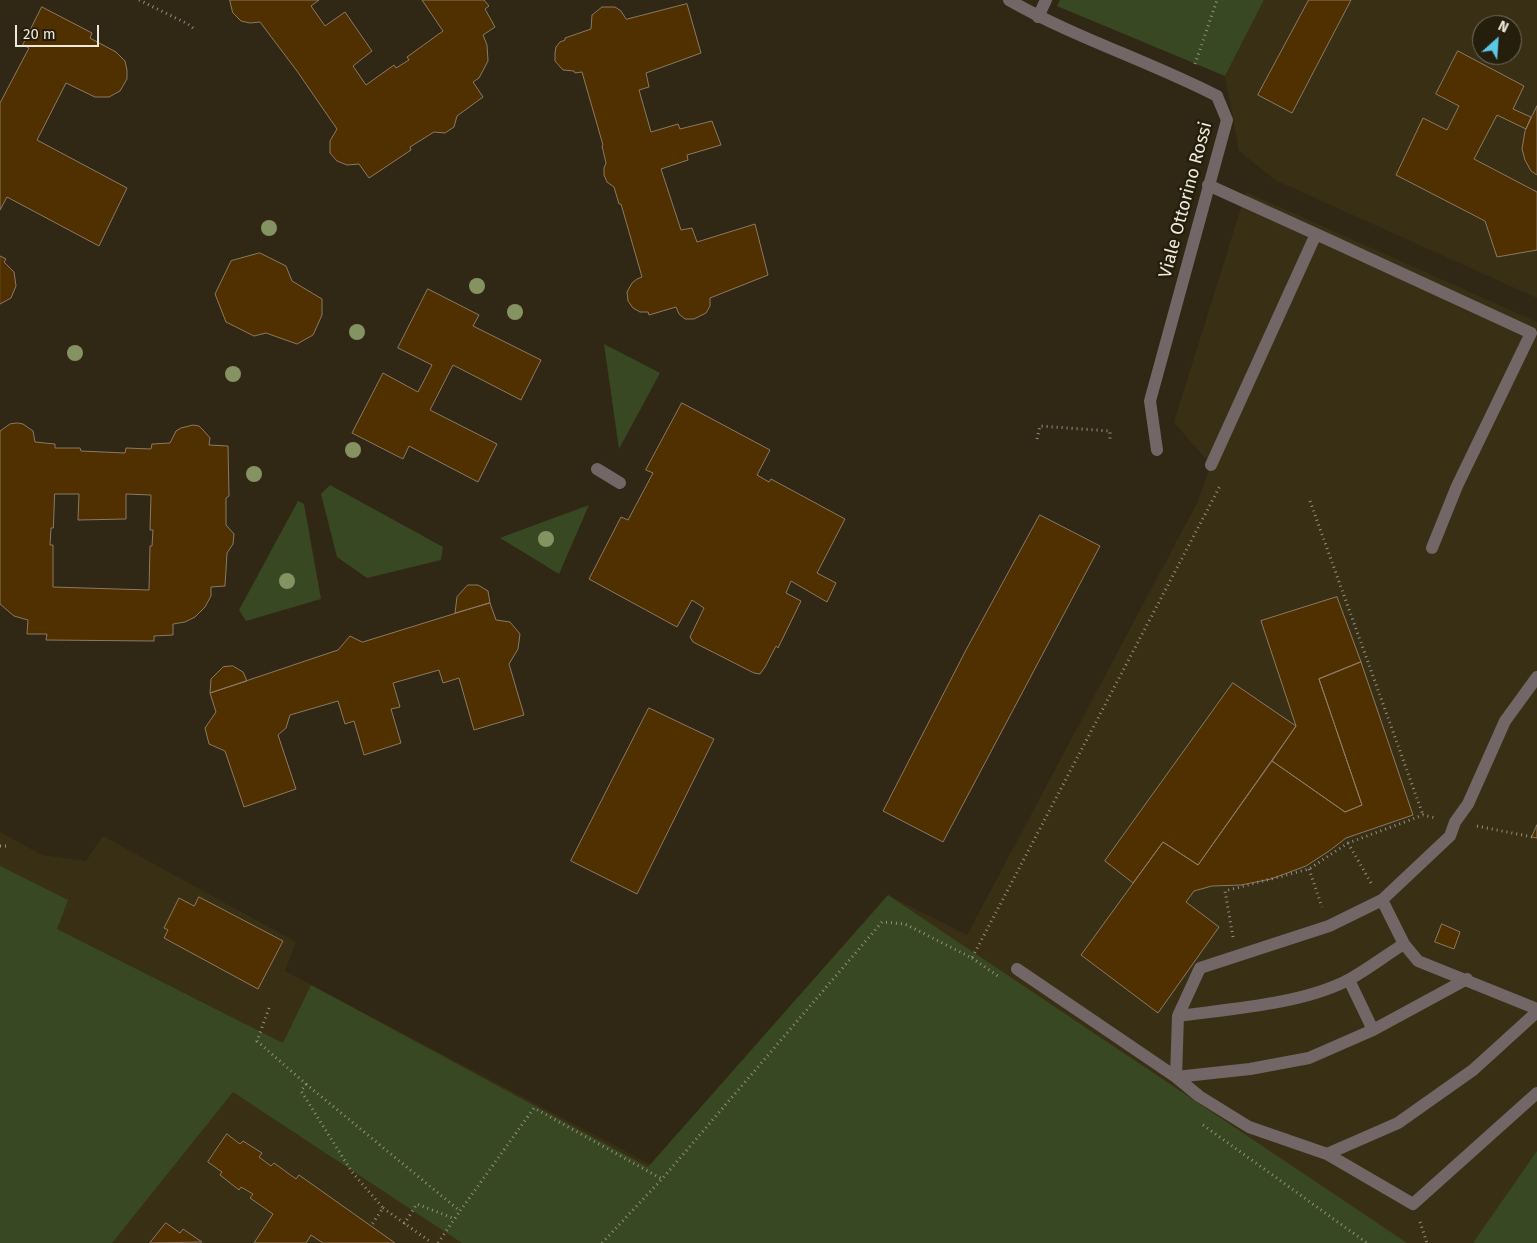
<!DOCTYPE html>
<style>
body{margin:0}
#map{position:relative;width:1537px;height:1243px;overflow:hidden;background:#302815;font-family:"Fira Sans",sans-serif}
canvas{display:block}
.north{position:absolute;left:1472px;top:15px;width:50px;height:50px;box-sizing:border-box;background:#261e0c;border:1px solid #766f5f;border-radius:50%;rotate:26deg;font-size:14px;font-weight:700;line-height:20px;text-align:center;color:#ede8dc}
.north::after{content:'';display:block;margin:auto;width:18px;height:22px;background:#5ac8e6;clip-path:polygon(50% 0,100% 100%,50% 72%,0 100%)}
.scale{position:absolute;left:15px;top:25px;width:84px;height:22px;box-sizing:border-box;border:2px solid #ede8dc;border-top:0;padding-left:6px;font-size:15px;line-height:18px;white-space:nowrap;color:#ede8dc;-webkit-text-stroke:4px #261e0c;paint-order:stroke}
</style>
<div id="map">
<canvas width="1537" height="1243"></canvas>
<div class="north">N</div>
<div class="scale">20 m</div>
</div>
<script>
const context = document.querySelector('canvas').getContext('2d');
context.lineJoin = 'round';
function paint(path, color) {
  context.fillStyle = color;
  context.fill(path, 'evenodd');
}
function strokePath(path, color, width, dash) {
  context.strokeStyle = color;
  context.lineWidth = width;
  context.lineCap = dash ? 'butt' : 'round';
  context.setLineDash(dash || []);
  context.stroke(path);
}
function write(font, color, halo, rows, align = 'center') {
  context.font = font + ' "Fira Sans",sans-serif';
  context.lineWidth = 5;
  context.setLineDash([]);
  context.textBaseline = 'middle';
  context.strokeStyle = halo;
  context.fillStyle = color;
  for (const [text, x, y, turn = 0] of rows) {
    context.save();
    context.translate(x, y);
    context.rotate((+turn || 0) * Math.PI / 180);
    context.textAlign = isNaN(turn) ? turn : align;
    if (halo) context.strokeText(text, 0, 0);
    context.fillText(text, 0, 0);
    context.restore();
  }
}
paint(new Path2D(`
 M1264,0H1537V298L1275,180L1239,151L1225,76ZM1482,25H1512V55H1482Z
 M1246,192L1537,322V1243H0V832L42,855L86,861L103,836L296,942L285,971L659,1169L888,895L967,935L1198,501L1211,465L1174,422Z`), '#392f15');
paint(new Path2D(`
 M1060,0H1264L1225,76L1057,6Z
 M604,344L660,373L619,449Z
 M330,485L443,547L441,560L367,578L337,557L321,494Z
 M298,501L304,504L321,599L246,621L239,610Z
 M589,505L559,574L500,538L505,536Z
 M0,866L68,900L57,929L283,1043L311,985L648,1167L888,895L1407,1243H462L233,1092L112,1243H0Z
 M1537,1151V1243H1473Z`), '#384823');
const building = new Path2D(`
 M230,0H319L311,6L325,26L345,12L372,51L353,66L366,85L394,65L396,68L409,60L407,57L443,31L422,0H484L489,6L485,9L495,27L483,35L487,45L488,61L479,78L473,82L483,97L457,116L454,127L445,133L434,132L410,147L411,150L369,178L359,164L347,165L337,161L330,153V141L337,129L297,71L260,22L250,23L241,21L233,13Z
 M1309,0H1351L1292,113L1258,95Z
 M687,4L701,53L646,73L649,87L639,90L651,132L678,124L680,129L712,121L721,145L687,155L688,160L661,169L681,230L692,228L697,242L755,224L768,275L710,298V306L706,313L694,319H685L679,314L676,307L649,315L648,312H640L633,308L628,301L627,292L632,283L637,279L642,277L621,204H619L614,187L607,182L604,175V168L606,163L602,146L603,145L582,72L575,73L574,71L563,70L555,61V53L556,47L560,42L565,40V38L591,29L592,15L602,7H615L621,11L626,19Z
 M42,7L92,33L90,38L116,52L125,61L127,70V79L120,91L109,97H95L66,83L37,140L127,188L99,246L7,197L0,210V103L29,48L23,45Z
 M1458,51L1524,86L1513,109L1531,117L1526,129L1497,115L1474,159L1537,192V250L1497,257L1485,221L1396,175L1423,118L1447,130L1459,106L1436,94Z
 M1537,106V175L1531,171L1525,160L1522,149L1525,131Z
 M260,253L286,266L292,281L322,299V315L313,335L297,344L266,333L254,336L226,322L215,294L231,261Z
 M0,256L6,259L4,262L14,272L16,286L11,298L0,304Z
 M428,289L479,315L473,326L541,360L521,400L453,365L430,410L497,444L478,482L409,446L403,459L352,433L383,373L418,392L432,365L398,348Z
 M682,403L770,450L757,475L769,482L771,479L845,519L817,573L836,583L827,602L791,581L786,593L801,601L778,648L776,646L765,667L760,674L754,673L693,642L690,637L704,608L692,600L677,627L589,579L621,517L628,520L653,473L646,470Z
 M18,423L23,424L33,431L35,442L55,444V448H80L81,451L125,453L126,448L151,449L152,444L170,443L176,431L181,428L193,425L199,426L204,431L210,438L209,445L228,446L229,496L226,498V525L234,534L233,544L227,553L225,586L211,587V596L205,607L195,617L185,622L173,624V635L154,636V641L46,640L47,634H27L28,620L14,616L0,604V431L10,424ZM55,494H79L78,520L126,519V494L151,495L150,530H153L152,546H150L149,590L53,587V545H50L51,528H53Z
 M1040,515L1100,546L943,842L883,811L966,650Z
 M468,585H478L488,591L490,603L455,613L457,597Z
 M1337,597L1361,662L1319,679L1362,805L1345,812L1272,761L1296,726L1261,621Z
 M490,603L496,620L510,622L520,634L518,649L509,664L524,715L474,730L459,678L443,683L439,670L393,683L400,707L391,709L401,743L364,755L354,721L345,724L338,701L290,715L286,728L278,735L296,789L244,807L225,751L209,744L205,728L216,712L210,693L338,650L350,636L362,642Z
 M1361,662L1413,815L1346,838L1329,851L1306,866L1271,879L1241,885L1212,886L1194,891L1186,902L1219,927L1158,1013L1081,955L1163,842L1198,865L1272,761L1345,812L1362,805L1319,679Z
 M233,666L243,672L247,681L210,693L211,679L223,667Z
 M1233,683L1296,726L1198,865L1163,842L1133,883L1105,861Z
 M649,708L714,739L637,894L571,861Z
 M1537,825V838L1532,837Z
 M199,897L283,941L258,989L164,938L168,930L164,928L179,898L194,906Z
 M1442,924L1460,932L1454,949L1435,942Z
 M227,1134L240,1144L243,1141L262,1153L259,1157L271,1166L274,1163L296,1179L299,1175L395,1243H323L311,1235L306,1243H254L273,1214L250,1198L253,1194L241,1187L239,1190L220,1175L222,1172L208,1162Z
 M166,1223L180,1233L183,1229L202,1242L150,1243Z`);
paint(building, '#513000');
strokePath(building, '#897967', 1);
strokePath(new Path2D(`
 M139,0L188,24L194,29
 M1195,64L1217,0
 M1037,439L1040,426L1110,431V441
 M1310,501L1423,815
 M1477,826L1532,837
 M1348,843L1371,883
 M0,846H7
 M1309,869L1322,907
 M1233,937L1225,891L1309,869L1348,843L1402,823L1423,815L1436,818
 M972,958L998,976
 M269,1008L257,1041L306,1084L301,1091L352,1172L383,1208L371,1226
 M306,1084L460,1211L534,1108L662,1179
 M1203,1125L1367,1243
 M383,1208L432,1243
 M1420,1222L1427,1243
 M404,1224L417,1204L455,1219
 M438,1243L460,1211
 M602,1243L662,1179L882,922L905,924L972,958L1221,484`), '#968f80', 3, [1, 4]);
strokePath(new Path2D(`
 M1038,17L1046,0
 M1208,185L1316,234
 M1157,450L1150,401L1227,120L1217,96
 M1211,465L1316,234L1531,333L1457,486L1432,548
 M597,469L620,483
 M1382,900L1404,944L1418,961L1537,1009
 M1017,969L1176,1077L1199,1096L1249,1127L1327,1154L1398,1123L1473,1070L1537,1012
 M1467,979L1373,1030L1309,1058L1250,1069L1176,1077L1178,1016L1200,968L1329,926L1382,900L1450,836L1455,822L1468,804L1505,721L1537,677
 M1349,980L1373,1030
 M1178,1016C1230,1009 1304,1004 1350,979C1368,969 1386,955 1404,944
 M1327,1154L1413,1204L1537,1093`), '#726667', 12);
strokePath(new Path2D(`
 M1009,0C1075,38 1149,61 1217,96`), '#726667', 12);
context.fillStyle = '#849361';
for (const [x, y] of [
 [269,228],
 [477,286],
 [515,312],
 [357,332],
 [75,353],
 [233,374],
 [353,450],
 [254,474],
 [546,539],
 [287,581]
]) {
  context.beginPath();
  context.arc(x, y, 8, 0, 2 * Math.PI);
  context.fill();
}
write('18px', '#ede8dc', '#261e0c', [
 ["Viale Ottorino Rossi",1186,200,-75]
]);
</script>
